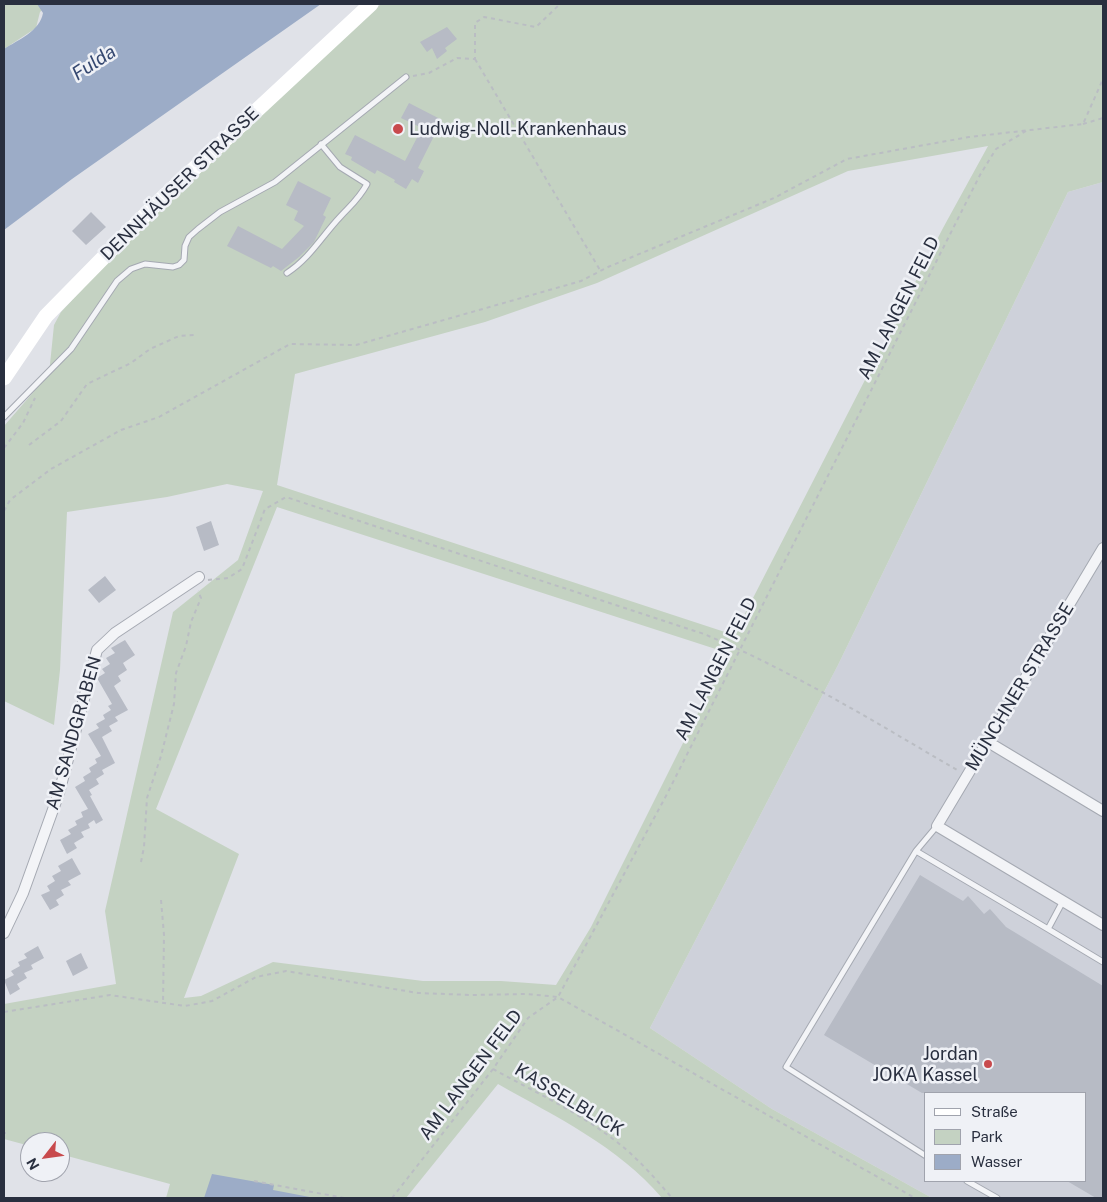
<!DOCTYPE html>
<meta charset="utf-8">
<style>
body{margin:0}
#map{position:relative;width:1107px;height:1202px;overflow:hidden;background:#e0e2e8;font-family:"Public Sans",sans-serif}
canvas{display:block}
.frame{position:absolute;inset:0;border:5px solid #292f3f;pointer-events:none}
.legend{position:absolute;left:924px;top:1092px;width:162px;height:90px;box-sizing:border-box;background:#eff1f6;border:1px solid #a0a3ad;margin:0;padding:6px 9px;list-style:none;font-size:15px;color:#292f3f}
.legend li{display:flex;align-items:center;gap:10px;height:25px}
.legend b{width:25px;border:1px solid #a0a3ad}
.north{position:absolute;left:20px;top:1132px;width:50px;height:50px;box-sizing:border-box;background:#eff1f6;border:1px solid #a0a3ad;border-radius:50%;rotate:240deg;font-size:14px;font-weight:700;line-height:20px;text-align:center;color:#292f3f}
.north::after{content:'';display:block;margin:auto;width:18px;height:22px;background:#c84a4d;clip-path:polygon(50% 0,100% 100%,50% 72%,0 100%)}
</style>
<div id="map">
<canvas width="1107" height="1202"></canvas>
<div class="frame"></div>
<ul class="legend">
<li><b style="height:6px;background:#fff"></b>Straße</li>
<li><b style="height:14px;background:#c4d2c2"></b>Park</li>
<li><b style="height:14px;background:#9cacc7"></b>Wasser</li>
</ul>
<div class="north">N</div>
</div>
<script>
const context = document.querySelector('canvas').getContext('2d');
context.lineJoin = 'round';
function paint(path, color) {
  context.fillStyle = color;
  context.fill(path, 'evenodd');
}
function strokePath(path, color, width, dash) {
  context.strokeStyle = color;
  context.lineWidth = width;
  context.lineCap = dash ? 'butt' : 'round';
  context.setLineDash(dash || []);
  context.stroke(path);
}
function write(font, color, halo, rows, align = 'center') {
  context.font = font + ' "Public Sans",sans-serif';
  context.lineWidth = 5;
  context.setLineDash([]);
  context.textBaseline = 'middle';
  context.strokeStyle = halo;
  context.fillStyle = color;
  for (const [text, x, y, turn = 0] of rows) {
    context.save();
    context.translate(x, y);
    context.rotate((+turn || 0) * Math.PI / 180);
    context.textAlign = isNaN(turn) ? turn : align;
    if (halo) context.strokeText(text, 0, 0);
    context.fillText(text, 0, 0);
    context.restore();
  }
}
paint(new Path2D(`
 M1103,182V1198H932L772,1109L650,1028L838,665L1068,192ZM926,1093H1086V1181H926Z`), '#ced1da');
paint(new Path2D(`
 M4,4H49L40,12L36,28L4,49Z
 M381,4H1103V182L1068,192L838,665L650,1028L772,1109L932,1198H662C618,1146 556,1117 498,1084L406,1198H166L170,1184L60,1154V1142H30V1146L4,1139V1004L116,984L105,911L173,612L238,560L263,491L227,484L167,497L67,512L60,670L54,725L4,701V426L49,374L54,325L61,312L157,209ZM988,146L943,228L734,635L277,485L295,374L485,322L597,283L848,171ZM277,507L728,653L591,927L556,985L501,981H423L273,962L201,996L184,998L239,854L156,809Z`), '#c4d2c2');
paint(new Path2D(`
 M37,4H321L72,179L4,230V49C18,40 40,31 43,13Z
 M212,1174L274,1185L273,1190L315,1198H204Z`), '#9cacc7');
paint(new Path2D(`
 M447,27L457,39L445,48L447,51L437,59L432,48L427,52L420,42Z
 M409,103L442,120L418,168L424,171L418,183L412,179L406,189L394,182L395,180L377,170L375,174L351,160L352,157L345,154L355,135L405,161L422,128L401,118Z
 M298,181L331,198L323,215L326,217L314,242L299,257L281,271L273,266L271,268L227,246L238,226L282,249L304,226L294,220L298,211L286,205Z
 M91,212L106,227L86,245L72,231Z
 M211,521L219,545L204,551L196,527Z
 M105,576L116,590L99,603L88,590Z
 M125,640L135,655L123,663L127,670L118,676L121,681L114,686L128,710L115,717L118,721L109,726L112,731L102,737L115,763L102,770L104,774L96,779L99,784L89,790L92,795L90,796L103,820L96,824L94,820L88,824L90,828L81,832L84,837L74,843L77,848L67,854L60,840L71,834L68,830L77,825L75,821L83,817L81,812L88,809L75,787L85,781L83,777L91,772L89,768L97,763L95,759L101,756L88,734L99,728L96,724L105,719L103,715L111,710L108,706L112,704L97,678L105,673L102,669L110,664L106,658L115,653L111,648Z
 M72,858L81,874L68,881L71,885L61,890L64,895L56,900L59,905L50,910L41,895L50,891L47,886L55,881L52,876L61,871L58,866Z
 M920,875L963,901L968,896L984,914L990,909L1006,927L1103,986V1198H1096L1067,1181H1086V1093H922L824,1035Z
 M38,946L44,958L31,965L33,969L24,973L27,978L17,984L20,989L10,995L4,980L14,975L11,971L20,966L18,962L27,958L24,954Z
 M81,953L88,968L73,976L66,961Z`), '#b7bbc5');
const lane = new Path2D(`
 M287,273C310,258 322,236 340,217C351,205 359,199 367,184L340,167L321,144
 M4,417L71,349L117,281L131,269L145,264L173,267L179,265L184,260L185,246L189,237L198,229L220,212L275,182L406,77
 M916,851L1048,929
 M1063,901L1048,929L1103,962
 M926,1156L786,1067L916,851L937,826
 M967,1181L997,1198`);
const street = new Path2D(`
 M1103,548L937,826L1103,925
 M988,742L1103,811
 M4,933L23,893L59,793L97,650L115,633L199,577`);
strokePath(lane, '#a5a9b2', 7);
strokePath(street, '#a5a9b2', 12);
strokePath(new Path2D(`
 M475,59L600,270
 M413,76L429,73L457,58L475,59V23L484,17L536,27L560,4
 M1083,124L1103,118
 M29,445L61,421L87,384L131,363L150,349L179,336L194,335
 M4,448L23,423L35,398
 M4,511L10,500L51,469L121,430L159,417L290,344L356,345L581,281L608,267L774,198L847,159L969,137L1083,124L1103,79
 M208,580L228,578L242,569L265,509L286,497L704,634C792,671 875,722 957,770
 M141,862L144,847L147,798L161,756L174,704L176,673L186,646L191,622L201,598L198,591
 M161,900L164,935L163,1002
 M4,1012L110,995L185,1006L212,1001L256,977L286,971L418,993L471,995L527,994L558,997L915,1198
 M493,1069C533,1091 576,1111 613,1139C635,1155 654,1177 672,1198
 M4,1133H6
 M254,1181L344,1198
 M392,1198L493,1069L528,1018L558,997L667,794L980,175L996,149L1026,131`), '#babdc3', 2, [4, 4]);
strokePath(lane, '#f3f4f7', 5);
strokePath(street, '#f3f4f7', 10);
strokePath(new Path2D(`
 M4,378L46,316L155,205L371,4`), '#fff', 15);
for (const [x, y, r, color] of [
 [398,129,6,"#c84a4d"],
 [988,1064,5,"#c84a4d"]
]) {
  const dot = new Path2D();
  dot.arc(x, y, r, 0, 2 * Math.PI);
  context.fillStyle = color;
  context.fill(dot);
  strokePath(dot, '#eff1f6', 2);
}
write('18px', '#292f3f', '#eff1f6', [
 ["Ludwig-Noll-Krankenhaus",409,129],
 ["Jordan",978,1054,"right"],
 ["JOKA Kassel",978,1075,"right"]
], 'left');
write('18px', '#292f3f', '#eff1f6', [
 ["DENNHÄUSER STRASSE",180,184,-44],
 ["AM LANGEN FELD",899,308,-63],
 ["AM LANGEN FELD",716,669,-63],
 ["MÜNCHNER STRASSE",1020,687,-59],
 ["AM SANDGRABEN",74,733,-74],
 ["AM LANGEN FELD",471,1075,-53],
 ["KASSELBLICK",569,1100,31]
]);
write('italic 19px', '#354871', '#eff1f6', [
 ["Fulda",94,63,-33]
]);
</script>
